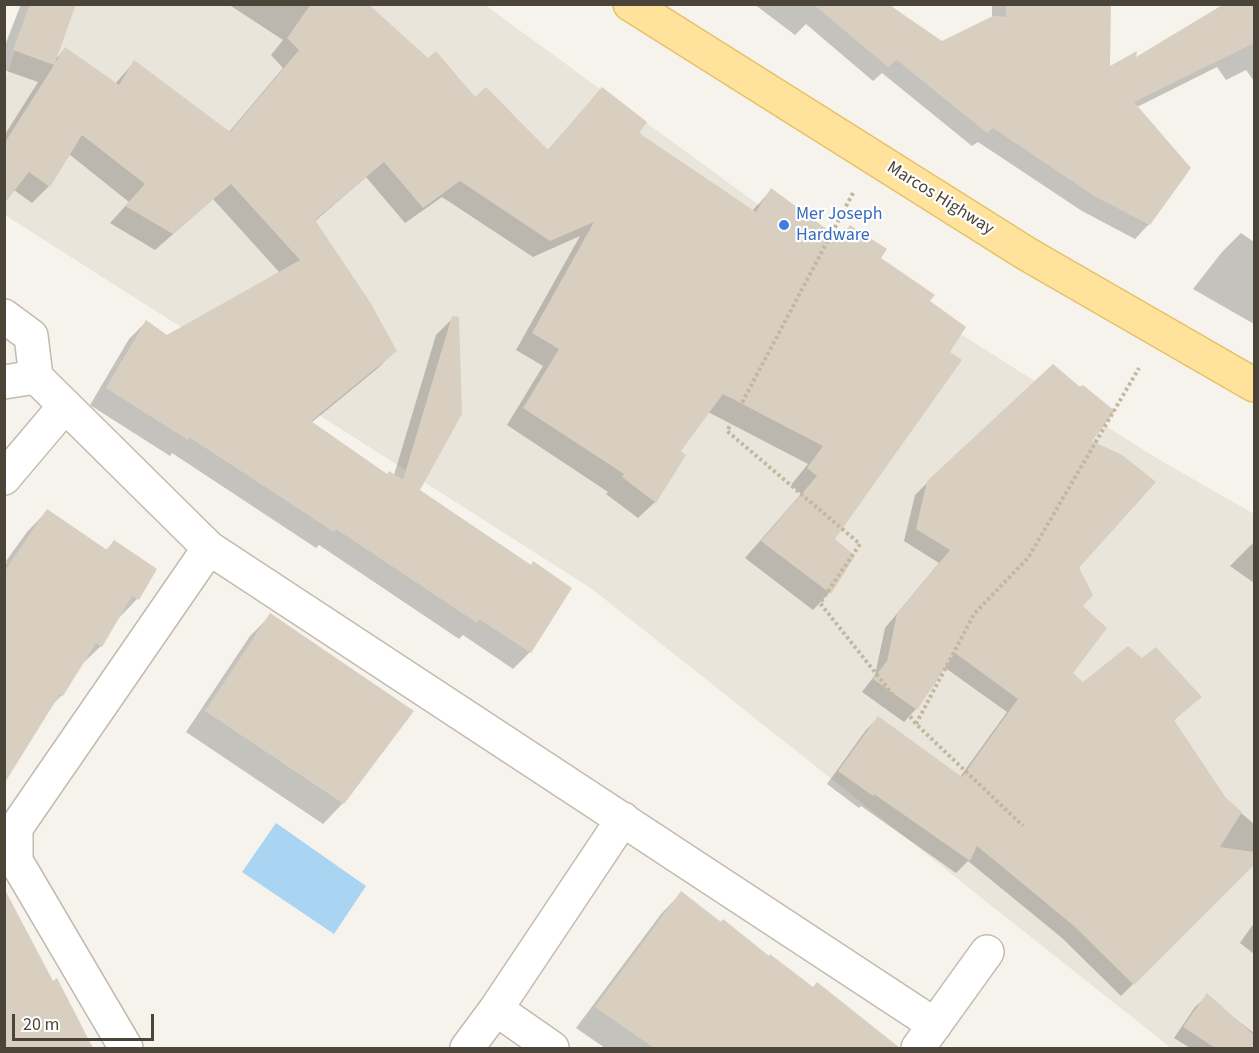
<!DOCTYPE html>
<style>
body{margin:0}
#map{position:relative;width:1259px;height:1053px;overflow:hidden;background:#f6f3ec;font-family:"Source Sans 3",sans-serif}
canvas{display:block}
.frame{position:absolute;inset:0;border:6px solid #4b4439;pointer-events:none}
.scale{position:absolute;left:12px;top:1014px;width:142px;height:27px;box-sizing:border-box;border:3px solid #4b4439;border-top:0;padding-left:8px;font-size:18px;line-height:21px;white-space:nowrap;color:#4b4439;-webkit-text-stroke:4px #fff;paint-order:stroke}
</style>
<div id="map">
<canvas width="1259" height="1053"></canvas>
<div class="frame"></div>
<div class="scale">20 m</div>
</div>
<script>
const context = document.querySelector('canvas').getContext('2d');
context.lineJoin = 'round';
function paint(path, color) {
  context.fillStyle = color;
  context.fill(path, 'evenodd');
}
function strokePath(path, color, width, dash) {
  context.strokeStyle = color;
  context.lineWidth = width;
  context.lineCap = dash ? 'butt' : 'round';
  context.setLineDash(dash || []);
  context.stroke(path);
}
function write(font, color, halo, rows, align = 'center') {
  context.font = font + ' "Source Sans 3",sans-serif';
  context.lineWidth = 4.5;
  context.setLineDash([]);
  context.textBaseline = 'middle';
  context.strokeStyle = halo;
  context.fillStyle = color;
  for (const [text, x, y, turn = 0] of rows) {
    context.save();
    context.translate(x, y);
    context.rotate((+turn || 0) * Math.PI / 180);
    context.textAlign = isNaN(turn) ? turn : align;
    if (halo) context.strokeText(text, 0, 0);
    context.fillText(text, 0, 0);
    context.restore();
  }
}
paint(new Path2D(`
 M31,5H485L774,216L1158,459L1254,514V1048H1171L592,589L5,215V80Z`), '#eae5da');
paint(new Path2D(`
 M276,823L366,886L334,934L242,872Z`), '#a9d4f2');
paint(new Path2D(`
 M21,4H75L55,60L65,49L115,84L134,62L229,132L283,68L271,55L283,40L228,4H366L475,100L547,151L602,89L637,133L752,211L771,190L838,240L851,227L879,258L928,302L833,539L853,556L829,593L813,610L745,558L801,494L791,485L808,464L708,412L679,452L655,502L638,518L606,494L608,492L507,425L543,366L516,350L580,236L533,257L442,197L405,223L366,177L314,222L395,351L378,368L311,423L386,476L394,475L436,335L453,318L418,490L530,566L570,588L530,652L513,669L463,635L459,639L319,545L316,548L172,453L170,456L90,405L129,339L146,322L166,336L280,273L213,199L155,250L110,223L129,202L69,154L49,186L32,203L14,190L4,202V136L38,82L4,70V48Z
 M754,4H878L942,43L992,18V4H1050L1108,69L1135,60L1227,4H1254V81L1246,70L1226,80L1217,67L1137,107L1149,224L1135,239L1082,211L978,142L972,146L882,73L873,81L806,24L795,35Z
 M1241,233L1254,242V324L1193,289L1222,252Z
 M1090,441L1077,568L1081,606L1071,673L1083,684L1142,660L1200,697L1173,721L1225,799L1254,824V863L1121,996L1062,938L968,861L956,873L861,806L859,808L827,784L866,730L878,718L960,777L1007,712L944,667L916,709L904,722L862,692L875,675L885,628L939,563L904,541L915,495L928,482Z
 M47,511L105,551L114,542L155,569L137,599L117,620L101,646L80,666L62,695L50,707L4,781V566L7,562L6,561L27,532Z
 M1254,542V583L1230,566Z
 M271,615L343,803L323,824L186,732L250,636Z
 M681,893L812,989L882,1034L871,1048H605L576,1028L661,914Z
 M4,901L52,983L56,980L93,1048H4Z
 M1254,923V954L1240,943Z
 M1206,997L1254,1033V1048H1190L1174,1038L1195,1007Z`), '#0003');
paint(new Path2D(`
 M30,4H76L55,63L65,47L119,85L134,60L230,132L299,50L287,38L311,4H368L428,58L436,51L475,97L486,87L548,150L602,87L647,122L639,133L756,212L771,188L840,239L850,225L887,249L881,258L935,295L930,301L966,327L950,352L962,360L835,539L855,556L831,594L761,541L817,476L807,468L823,446L723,394L681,451L686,455L656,503L622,477L624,474L523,408L559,349L532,333L594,222L550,241L460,181L423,208L384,162L315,220L370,302L397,351L311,421L387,474L389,471L403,480L452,316L459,317L462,414L420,490L531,565L533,561L572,588L531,653L479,619L477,623L336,529L334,532L189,437L188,440L106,388L146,320L167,335L300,260L231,184L173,234L125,206L145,184L82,135L50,187L29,172L4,204V144L54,65L13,50Z
 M813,4H888L942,41L993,16L1006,17V4H1111L1110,66L1137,51L1136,57L1224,4H1254V43L1134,102L1191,168L1150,225L1096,197L993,128L987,133L897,60L888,67Z
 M1053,364L1080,387L1083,385L1115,411L1092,441L1122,455L1156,482L1079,568L1093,595L1083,606L1107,628L1073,673L1083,682L1128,646L1142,658L1156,647L1202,697L1174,720L1226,798L1242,812L1220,847L1254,852V865L1134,985L1074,926L977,846L970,861L874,794L873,796L838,771L878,716L962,777L1018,699L955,653L917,710L873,679L887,661L897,614L950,550L916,529L927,481Z
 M47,509L107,550L114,540L157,569L139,600L132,596L102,647L96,643L63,696L60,694L4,784V572Z
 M270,613L414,711L344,804L205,711Z
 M4,888L53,981L57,978L93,1048H4Z
 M681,891L721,922L723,919L769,956L770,954L813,987L817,982L900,1048H654L595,1007Z
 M1207,993L1254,1035V1048H1215L1183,1027Z`), '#d8cfc1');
const street = new Path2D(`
 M4,316L31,336L36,377L209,548L935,1025
 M4,382L36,377
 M4,478L64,407
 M496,1009L552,1048
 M126,1048L16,861V828L209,548
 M467,1048L496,1009L623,819
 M918,1048L987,952`);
const primary = new Path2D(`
 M630,4L1027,254L1254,385`);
strokePath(street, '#c2bbae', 36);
strokePath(primary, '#e6c16a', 36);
strokePath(new Path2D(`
 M853,193L727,431L860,544L820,603L916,724L1023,826
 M916,724L974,614L1028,558L1139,368`), '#c4b79f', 4, [3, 3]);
strokePath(street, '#fff', 33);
strokePath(primary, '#ffe39c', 33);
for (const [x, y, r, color] of [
 [784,225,6,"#3f7fe0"]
]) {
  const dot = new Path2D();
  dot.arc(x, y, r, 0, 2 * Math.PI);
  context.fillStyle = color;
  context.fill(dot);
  strokePath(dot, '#fff', 2);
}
write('18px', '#4b4439', '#fff', [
 ["Marcos Highway",940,199,32]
]);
write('18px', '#366cbe', '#fff', [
 ["Mer Joseph",796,215],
 ["Hardware",796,236]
], 'left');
</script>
